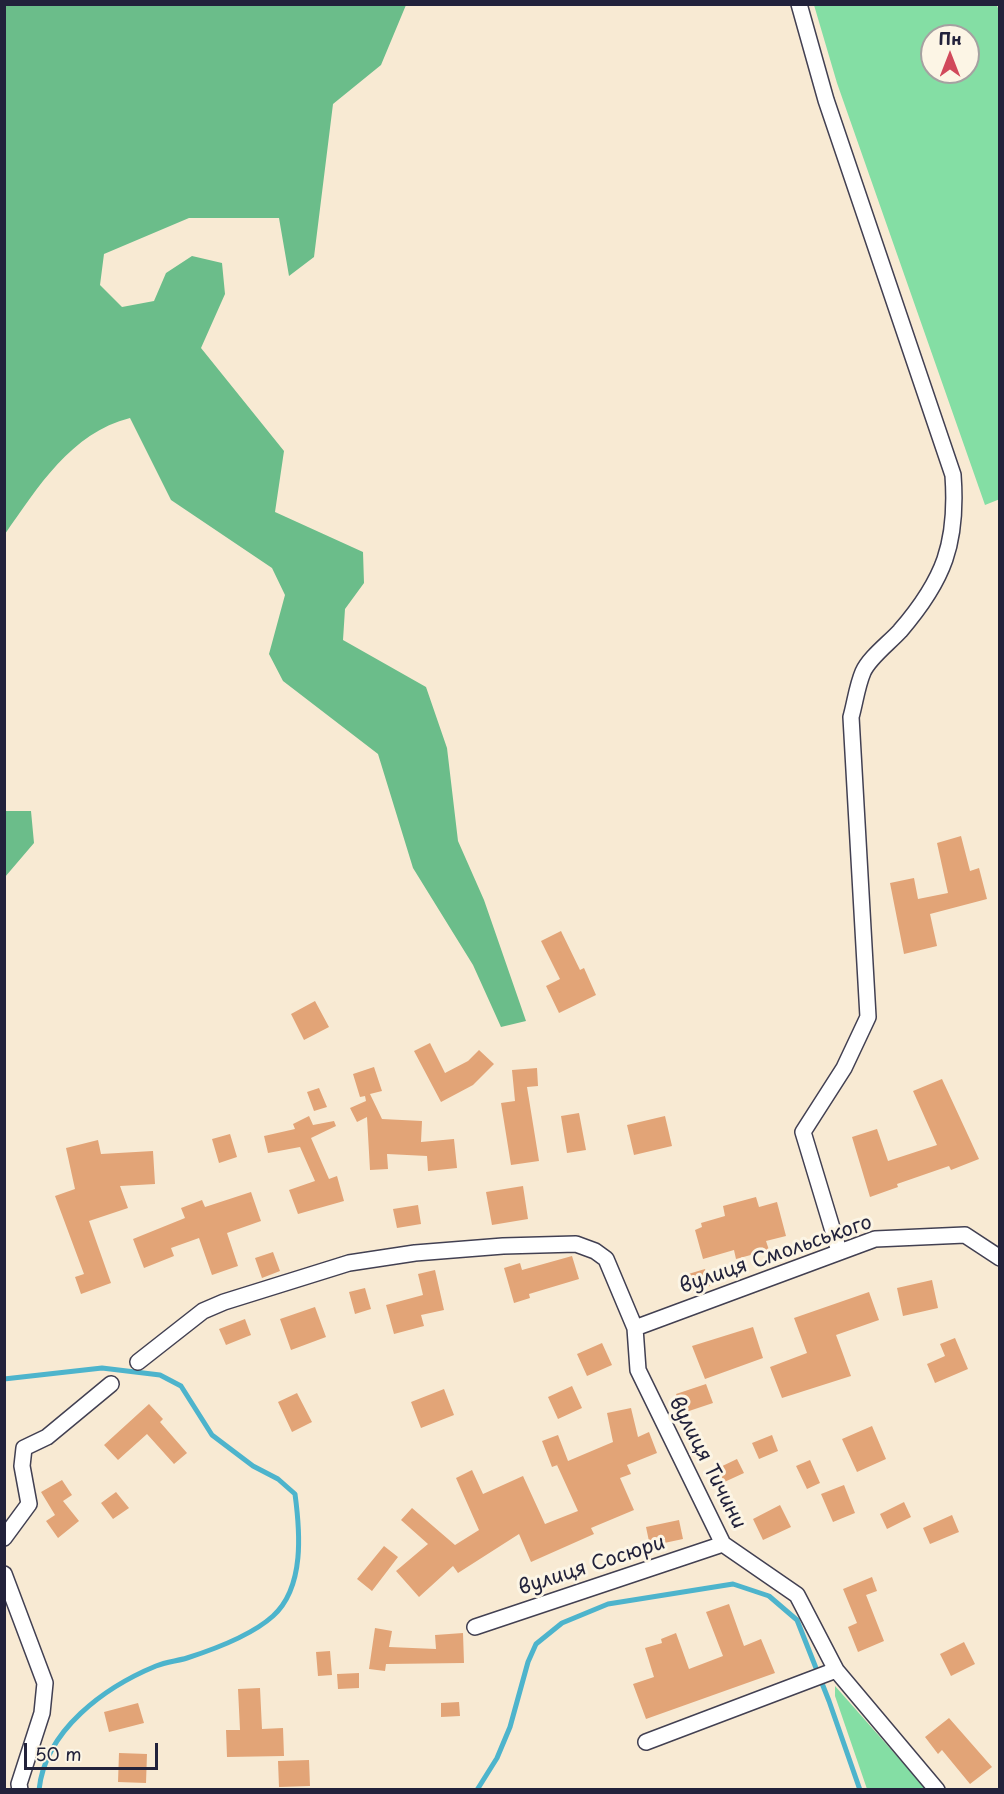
<!DOCTYPE html>
<meta charset="utf-8">
<style>
body{margin:0}
#map{position:relative;width:1004px;height:1794px;overflow:hidden;background:#f8ead3;font-family:"Playpen Sans",sans-serif}
canvas{display:block}
.frame{position:absolute;inset:0;border:6px solid #22223b;pointer-events:none}
.north{position:absolute;left:920px;top:24px;width:60px;height:60px;box-sizing:border-box;background:#fcf5e5;border:2px solid #a5a1a1;border-radius:50%;rotate:0deg;font-size:16px;font-weight:700;line-height:24px;text-align:center;color:#22223b}
.north::after{content:'';display:block;margin:auto;width:21px;height:27px;background:#d1495b;clip-path:polygon(50% 0,100% 100%,50% 72%,0 100%)}
.scale{position:absolute;left:24px;top:1743px;width:134px;height:27px;box-sizing:border-box;border:3px solid #22223b;border-top:0;padding-left:8px;font-size:18px;line-height:21px;white-space:nowrap;color:#22223b;-webkit-text-stroke:4px #fcf5e5;paint-order:stroke}
</style>
<div id="map">
<canvas width="1004" height="1794"></canvas>
<div class="frame"></div>
<div class="north">Пн</div>
<div class="scale">50 m</div>
</div>
<script>
const context = document.querySelector('canvas').getContext('2d');
context.lineJoin = 'round';
function paint(path, color) {
  context.fillStyle = color;
  context.fill(path, 'evenodd');
}
function strokePath(path, color, width, dash) {
  context.strokeStyle = color;
  context.lineWidth = width;
  context.lineCap = dash ? 'butt' : 'round';
  context.setLineDash(dash || []);
  context.stroke(path);
}
function write(font, color, halo, rows, align = 'center') {
  context.font = font + ' "Playpen Sans",sans-serif';
  context.lineWidth = 6;
  context.setLineDash([]);
  context.textBaseline = 'middle';
  context.strokeStyle = halo;
  context.fillStyle = color;
  for (const [text, x, y, turn = 0] of rows) {
    context.save();
    context.translate(x, y);
    context.rotate((+turn || 0) * Math.PI / 180);
    context.textAlign = isNaN(turn) ? turn : align;
    if (halo) context.strokeText(text, 0, 0);
    context.fillText(text, 0, 0);
    context.restore();
  }
}
paint(new Path2D(`
 M996,4L1000,12V499L985,505L837,83L814,5ZM932,36H968V72H932Z
 M835,1686L926,1789H867L835,1696Z`), '#84dea4');
paint(new Path2D(`
 M5,4L406,5L381,65L333,104L314,257L289,276L279,218H189L104,254L100,285L122,307L154,301L166,273L192,256L222,263L225,294L201,348L284,451L275,512L363,552L364,583L345,609L343,640L426,687L447,748L458,841L484,900L526,1021L501,1027L473,965L413,868L378,754L283,681L269,654L285,595L272,568L171,500L130,418C71,433 38,487 5,534Z
 M5,811H31L34,843L5,877Z`), '#6bbd8a');
strokePath(new Path2D(`
 M4,1379L102,1368L160,1375L181,1386L212,1435L253,1466L278,1479L295,1494C300,1531 305,1587 273,1616C252,1635 215,1649 187,1658C177,1661 166,1662 156,1666C105,1687 45,1730 39,1790
 M477,1790L497,1758L510,1727L528,1662L536,1644L562,1623L608,1604L733,1584L769,1596L797,1620L829,1701L860,1790`), '#4db4cc', 5);
paint(new Path2D(`
 M961,836L970,871L979,868L987,899L930,914L937,946L904,954L890,883L914,878L918,899L948,893L937,843Z
 M561,931L580,970L584,968L596,995L559,1013L546,986L560,979L541,941Z
 M315,1001L329,1027L304,1040L291,1014Z
 M430,1043L445,1073L468,1061L479,1050L494,1064L473,1085L441,1102L414,1051Z
 M374,1067L382,1091L370,1094L382,1119L422,1121L421,1142L454,1139L457,1168L428,1171L427,1156L387,1154L388,1169L370,1170L367,1117L357,1122L350,1108L366,1101L365,1096L360,1097L353,1074Z
 M537,1068L538,1086L527,1087L539,1161L511,1165L501,1103L515,1101L512,1070Z
 M942,1079L979,1159L951,1170L949,1166L897,1184L898,1187L870,1197L852,1137L877,1129L888,1161L937,1145L913,1091Z
 M319,1088L327,1107L314,1111L307,1092Z
 M579,1113L586,1150L567,1153L561,1116Z
 M309,1116L313,1125L334,1121L336,1126L311,1138L329,1179L337,1176L344,1201L298,1214L289,1190L315,1181L300,1147L268,1153L264,1136L295,1129L293,1124Z
 M665,1116L672,1146L634,1155L627,1125Z
 M230,1134L237,1157L219,1163L212,1139Z
 M98,1140L101,1154L153,1151L155,1184L120,1186L128,1208L89,1221L111,1283L81,1294L75,1277L84,1274L55,1196L75,1189L66,1148Z
 M523,1186L528,1219L492,1225L486,1192Z
 M251,1192L261,1221L227,1233L238,1266L212,1275L199,1238L171,1248L174,1256L144,1268L133,1239L185,1218L181,1208L202,1200L205,1207Z
 M756,1197L759,1207L777,1202L786,1236L766,1241L769,1250L736,1259L734,1250L703,1259L695,1230L702,1227L701,1223L725,1216L723,1206Z
 M418,1205L421,1224L397,1228L393,1209Z
 M273,1252L280,1271L262,1278L255,1258Z
 M572,1256L579,1279L529,1294L530,1298L514,1303L504,1268L520,1263L522,1270Z
 M705,1269L710,1286L690,1292L685,1275Z
 M435,1270L444,1310L421,1315L424,1326L394,1334L386,1305L423,1295L418,1274Z
 M932,1280L938,1308L903,1316L897,1288Z
 M365,1288L371,1309L355,1314L349,1292Z
 M869,1292L879,1320L836,1335L851,1376L782,1398L770,1367L807,1353L794,1318Z
 M315,1307L326,1337L291,1350L280,1319Z
 M245,1319L251,1335L226,1345L219,1329Z
 M753,1327L763,1358L705,1379L692,1346Z
 M955,1338L968,1369L935,1383L927,1364L945,1356L940,1344Z
 M602,1343L612,1365L587,1376L577,1354Z
 M706,1384L713,1403L683,1413L676,1394Z
 M572,1386L582,1408L558,1419L548,1397Z
 M444,1389L454,1415L421,1428L411,1402Z
 M297,1393L312,1422L292,1432L278,1402Z
 M149,1404L163,1419L160,1422L187,1453L174,1464L147,1434L118,1460L104,1445Z
 M631,1408L638,1437L649,1432L657,1453L627,1465L631,1474L620,1478L634,1510L591,1528L594,1534L531,1562L519,1534L458,1573L453,1566L419,1597L396,1571L428,1544L401,1520L412,1508L455,1545L479,1530L456,1478L472,1470L483,1494L523,1476L545,1524L578,1511L557,1465L560,1464L552,1467L542,1441L558,1435L568,1461L613,1442L607,1413Z
 M872,1426L886,1459L857,1472L842,1439Z
 M772,1435L778,1451L759,1459L752,1443Z
 M737,1459L744,1473L720,1484L714,1470Z
 M810,1460L820,1483L807,1489L796,1466Z
 M62,1480L72,1495L63,1501L79,1521L58,1538L46,1521L55,1515L41,1492Z
 M844,1485L855,1513L833,1522L821,1494Z
 M116,1492L129,1508L113,1519L101,1503Z
 M904,1502L911,1517L887,1529L880,1514Z
 M780,1505L791,1527L763,1540L753,1519Z
 M952,1515L959,1532L930,1544L923,1528Z
 M679,1520L683,1539L650,1546L646,1527Z
 M384,1546L398,1557L372,1591L357,1579Z
 M872,1577L877,1591L866,1595L884,1641L858,1652L848,1627L857,1623L843,1589Z
 M729,1604L744,1646L761,1639L775,1673L646,1719L633,1684L654,1677L645,1648L662,1643L661,1639L676,1633L689,1669L723,1656L706,1612Z
 M375,1628L392,1631L389,1647L436,1649L435,1635L463,1633L464,1663L386,1664L385,1671L369,1669Z
 M964,1642L975,1664L951,1676L940,1654Z
 M330,1651L332,1675L318,1676L316,1652Z
 M359,1673V1688L338,1689L337,1674Z
 M260,1688L262,1729L283,1728L284,1756L227,1757L226,1730H240L238,1689Z
 M459,1702L460,1716L441,1717V1703Z
 M138,1703L144,1723L109,1732L104,1712Z
 M949,1718L992,1767L970,1784L942,1750L938,1754L925,1737Z
 M119,1753L147,1754L146,1783L118,1782Z
 M309,1760L310,1786L279,1787L278,1761Z`), '#e2a477');
const minor = new Path2D(`
 M799,4L826,100L953,475C958,543 944,580 900,631C889,643 869,658 863,672C857,686 855,703 851,717L868,1017L844,1068L803,1132L839,1251
 M635,1328L875,1239L965,1235L1000,1258
 M138,1362L203,1311L224,1302L349,1263L415,1253L503,1246L576,1244L595,1251L606,1259L635,1328L638,1370L723,1544L797,1595L836,1670L937,1790
 M4,1538L29,1504L22,1466L24,1448L47,1437L111,1384
 M4,1574L45,1683L42,1713L19,1784L20,1790
 M475,1627L723,1544
 M646,1742L836,1670`);
strokePath(minor, '#424052', 18);
strokePath(minor, '#fff', 15);
write('20px', '#22223b', '#fcf5e5', [
 ["вулиця Смольського",776,1255,-19],
 ["вулиця Тичини",707,1463,63],
 ["вулиця Сосюри",592,1566,-18]
]);
</script>
